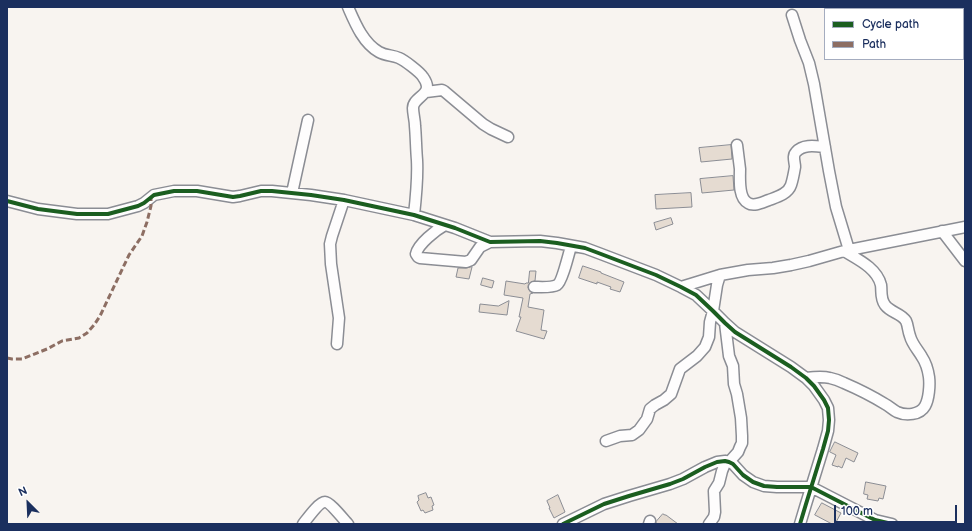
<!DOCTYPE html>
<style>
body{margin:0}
#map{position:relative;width:972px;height:531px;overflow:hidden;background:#f8f4f0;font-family:"Balsamiq Sans",sans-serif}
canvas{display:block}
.frame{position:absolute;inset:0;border:8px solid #1b2f5e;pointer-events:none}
.legend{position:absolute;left:824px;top:8px;width:140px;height:52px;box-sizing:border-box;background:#fff;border:1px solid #a4acbf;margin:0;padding:5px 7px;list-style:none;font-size:12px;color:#1b2f5e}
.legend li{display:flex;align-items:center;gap:8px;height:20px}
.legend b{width:20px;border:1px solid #a4acbf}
.north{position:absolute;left:8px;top:483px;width:40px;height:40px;-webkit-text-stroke:3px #fff;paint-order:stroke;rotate:336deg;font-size:11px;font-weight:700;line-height:16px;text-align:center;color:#1b2f5e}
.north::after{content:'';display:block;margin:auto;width:14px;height:18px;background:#1b2f5e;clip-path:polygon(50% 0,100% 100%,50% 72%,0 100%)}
.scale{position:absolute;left:834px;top:505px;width:123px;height:18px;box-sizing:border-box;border:2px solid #1b2f5e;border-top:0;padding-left:5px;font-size:12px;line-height:14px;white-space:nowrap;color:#1b2f5e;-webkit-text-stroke:3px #fff;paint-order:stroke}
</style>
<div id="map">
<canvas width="972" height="531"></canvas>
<div class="frame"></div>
<ul class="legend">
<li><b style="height:5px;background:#1b5e20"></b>Cycle path</li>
<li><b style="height:5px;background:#8d6e63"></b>Path</li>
</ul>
<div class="north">N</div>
<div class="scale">100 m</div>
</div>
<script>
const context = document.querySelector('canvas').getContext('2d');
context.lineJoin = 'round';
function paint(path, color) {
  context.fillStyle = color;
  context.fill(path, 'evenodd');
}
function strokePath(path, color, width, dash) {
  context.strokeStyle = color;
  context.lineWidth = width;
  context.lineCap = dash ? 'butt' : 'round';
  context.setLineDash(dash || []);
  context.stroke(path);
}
const building = new Path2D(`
 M731,145L732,159L701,162L699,148Z
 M733,176L734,190L702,193L700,179Z
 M691,193L692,207L656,209L655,195Z
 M671,218L673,224L656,230L654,223Z
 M583,266L601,272V273L624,282L620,292L610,289L611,287L597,282V284L579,278Z
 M472,267L469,279L456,277L458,268H466Z
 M530,271H536L535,281L531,282L528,287L529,290L533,293L530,294L528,307L544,310L541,330L547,331L544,339L516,331L521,317H519L523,298L504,295L506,281L525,284L526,283H528Z
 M483,278L494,281L492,288L481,285Z
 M509,301L507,315L479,312L480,304L498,306Z
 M835,442L858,453L854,462L846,458L842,468L838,466V467L832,465L836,455L830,452Z
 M866,482L886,486L883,499L879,498L878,501L867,499L868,495L864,494Z
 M426,493L428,498L431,497L434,505L432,506L433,510L425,513L423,510L421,511L417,502L419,500L418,496Z
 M558,495L565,512L554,518L549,508H550L547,501Z
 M822,503L841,513L835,524H832L815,515Z
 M663,514L665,515H666L678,524H656V522Z`);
paint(building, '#e5dbd1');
strokePath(building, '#8b8d94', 1);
const minor = new Path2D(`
 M348,7C355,23 363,43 379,52C386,56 393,55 399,58C404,60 420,72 423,77C436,95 413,96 413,108C413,114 415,120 415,126C416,137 416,149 417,160C418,178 416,197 414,215
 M792,15L800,40L809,63L814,84L829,171L836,207L849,250
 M426,92L442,90L444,91L483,124L491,129L508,137
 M737,145C738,153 739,161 740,169C740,179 738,198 748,203C754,207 763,202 769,200C777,197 788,194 791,185C793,179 794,173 795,167C795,162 792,156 796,152C803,144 815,146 825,147
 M292,193L308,120
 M7,201L38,209L77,214H108L138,206L144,203L154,195L174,191H197L233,197L240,196L261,191H272L311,195L344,200L414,215L455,228L490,242L540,241L557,243L585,248L601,254L656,275L681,287L696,295L713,311L725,323L735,332L791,367L806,378L814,386L824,400L828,408L829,420L828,431L823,449L806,504L800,524
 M445,225C436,230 418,244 416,254L418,257L420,258L466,262L471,260L480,247L490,242
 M942,231L965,261
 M534,287C540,287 552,288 557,285C562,282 569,253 571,246
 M681,287L720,275L748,270L773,268L791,265L809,261L844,251L965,227
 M725,323L729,356L733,366L734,384L737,394L741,418L742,436V443L740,447L738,452L729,462
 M337,344L339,318L331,264L330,244L332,236L344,200
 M806,378C814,377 822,376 830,378C835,379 840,381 844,383C858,389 872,396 885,404C889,406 893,410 897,412C906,416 920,415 925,406C929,399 930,385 929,377C928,370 926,363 922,357C918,350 912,344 910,336C908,331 908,325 906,321C901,313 891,313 885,305C880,298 882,292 881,285C877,268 857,259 844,251
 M606,441L620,436L632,435L639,430L647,419L650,409L655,405L664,400L671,394L680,369L697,356L705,347L709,337L710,322L713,311L717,285L720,275
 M303,524C307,519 319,502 325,502C330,502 344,520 348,524
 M563,524L604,504L629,496L670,484L683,479L705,467L717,462L725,461L729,462L733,464L743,475L753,482L764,486L777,487H811L875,520L892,524
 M649,524L650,521
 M709,524L714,517L715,512L714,491L719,483L722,471L726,461`);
const trunk = new Path2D(`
 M957,7L960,9`);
strokePath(minor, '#8b8d94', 13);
strokePath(trunk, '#8b8d94', 19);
strokePath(minor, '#fefdfd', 10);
strokePath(trunk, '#fefdfd', 16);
strokePath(new Path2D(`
 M7,358L12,359H22L47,349L62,341L79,338L87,333L94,325L100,316L129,255L142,236L147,222L151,206V197`), '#8d6e63', 3, [6, 3]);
strokePath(new Path2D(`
 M7,201L38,209L77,214H108L138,206L144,203L154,195L174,191H197L233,197L240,196L261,191H272L311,195L344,200L414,215L455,228L490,242L540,241L557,243L585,248L601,254L656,275L681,287L696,295L713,311L725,323L735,332L791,367L806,378L814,386L824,400L828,408L829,420L828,431L823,449L806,504L800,524
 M563,524L604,504L629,496L670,484L683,479L705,467L717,462L725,461L729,462L733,464L743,475L753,482L764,486L777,487H811L875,520L892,524`), '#1b5e20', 4);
</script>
